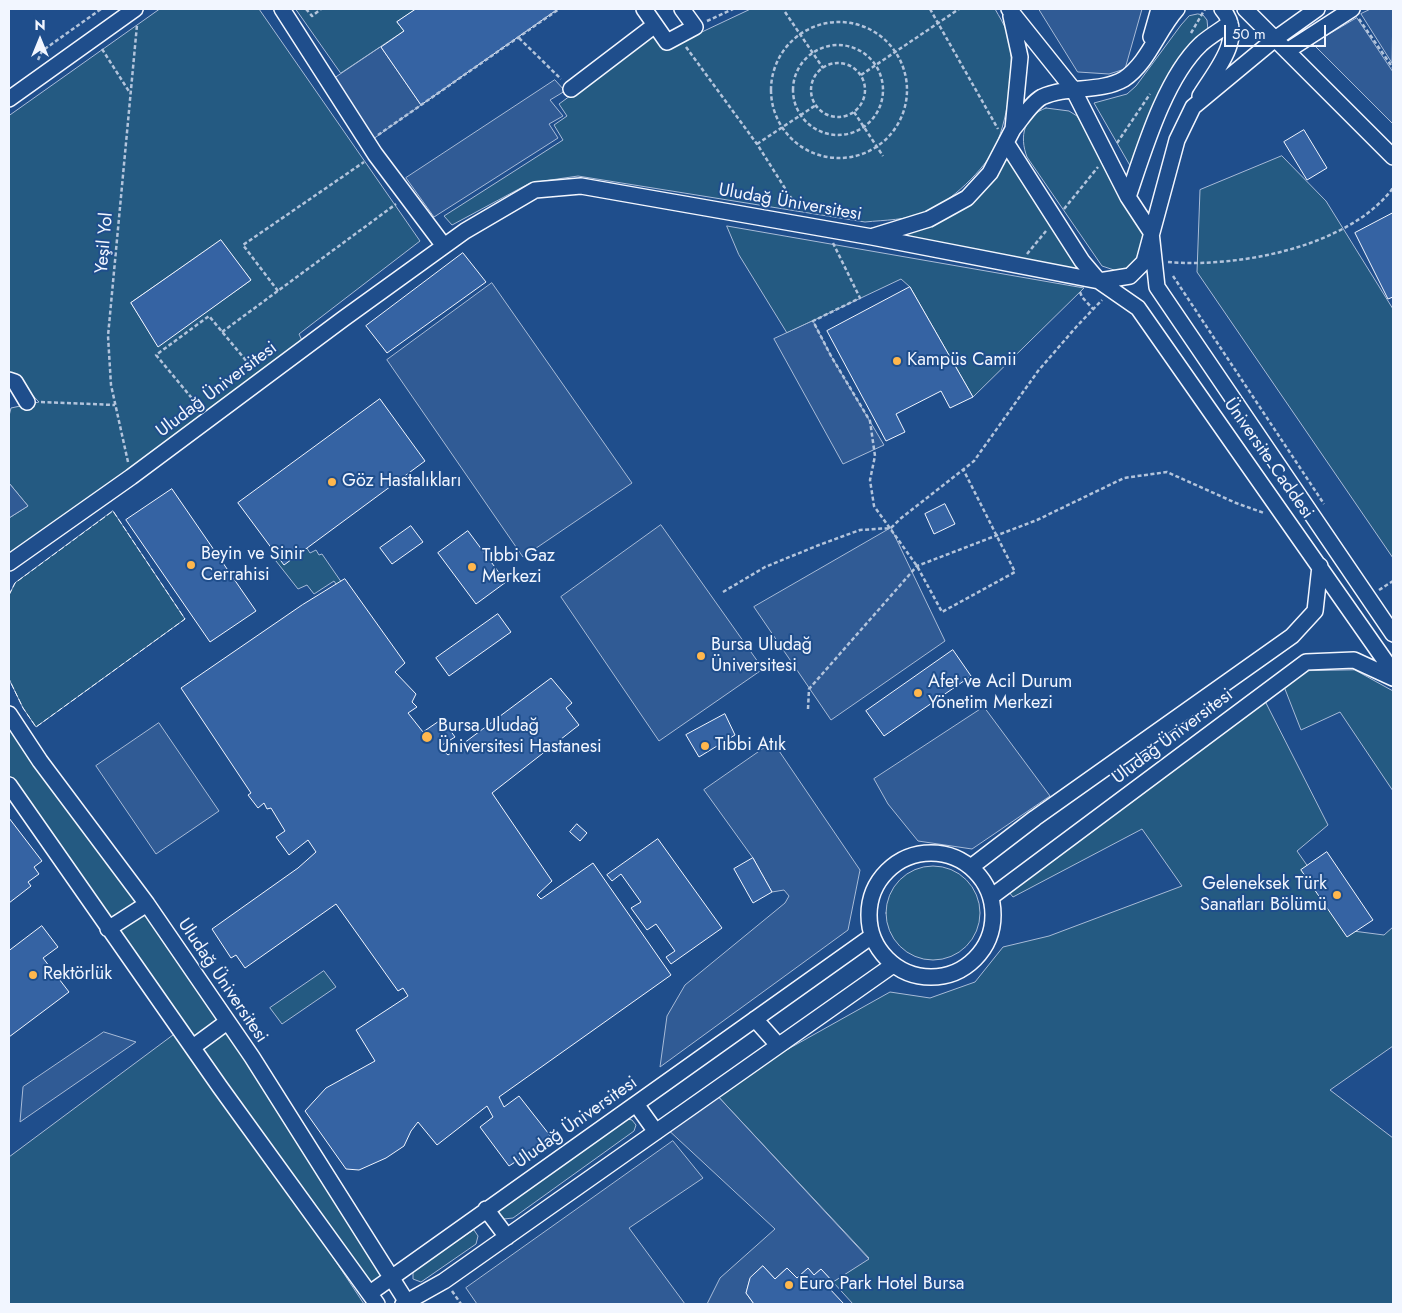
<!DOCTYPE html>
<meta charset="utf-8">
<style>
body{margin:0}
#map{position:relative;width:1402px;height:1313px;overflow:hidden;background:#1f4e8c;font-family:Jost,sans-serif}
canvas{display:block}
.frame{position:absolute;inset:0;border:10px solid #f2f6ff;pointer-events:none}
.north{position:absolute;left:15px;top:15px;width:50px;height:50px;-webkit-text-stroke:4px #1f4e8c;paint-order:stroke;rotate:0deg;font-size:14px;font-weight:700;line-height:20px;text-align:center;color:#f2f6ff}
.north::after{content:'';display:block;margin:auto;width:18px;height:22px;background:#f2f6ff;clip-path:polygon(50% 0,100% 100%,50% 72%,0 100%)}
.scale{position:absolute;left:1224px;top:25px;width:102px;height:22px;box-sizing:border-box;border:2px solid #f2f6ff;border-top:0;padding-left:6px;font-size:15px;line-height:18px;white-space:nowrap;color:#f2f6ff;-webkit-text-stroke:4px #1f4e8c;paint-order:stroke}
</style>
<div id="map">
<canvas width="1402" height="1313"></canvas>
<div class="frame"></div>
<div class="north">N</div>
<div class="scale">50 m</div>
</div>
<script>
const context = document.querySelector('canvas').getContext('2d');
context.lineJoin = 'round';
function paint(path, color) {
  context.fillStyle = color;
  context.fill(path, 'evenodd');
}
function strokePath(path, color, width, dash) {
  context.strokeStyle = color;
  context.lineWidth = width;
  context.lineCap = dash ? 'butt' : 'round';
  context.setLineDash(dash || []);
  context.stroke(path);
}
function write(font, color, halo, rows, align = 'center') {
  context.font = font + ' Jost,sans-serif';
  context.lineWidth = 4;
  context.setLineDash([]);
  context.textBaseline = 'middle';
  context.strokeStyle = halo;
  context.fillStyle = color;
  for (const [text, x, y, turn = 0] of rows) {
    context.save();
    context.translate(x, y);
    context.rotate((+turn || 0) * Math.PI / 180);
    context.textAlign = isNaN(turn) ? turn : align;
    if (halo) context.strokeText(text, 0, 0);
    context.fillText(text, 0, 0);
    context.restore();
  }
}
const green = new Path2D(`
 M160,9H259L420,241L299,334L305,347L9,563V518L28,506L9,483V416L11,408L39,402L12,374L9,373V116ZM221,241L251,280L158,346L131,303Z
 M296,9H416L397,22L404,31L341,73Z
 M751,9H995C999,16 1004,24 1007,32C1017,61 1008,118 996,145C987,168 948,204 925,213C906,220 885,220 865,222L578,176L530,183L452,225L444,216L563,140L554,125L567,116L559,104L652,36L664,46L674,45Z
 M1198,14L1203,15L1207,20L1208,30L1132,169L1094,103L1127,94L1136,86L1181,25L1189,16Z
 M1046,108L1069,111L1077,116L1151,232L1144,262L1120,272L1102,266L1027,157C1019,136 1024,116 1046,108Z
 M1007,144L1099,281L872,237L966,198Z
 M1282,156L1326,201L1393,309V558L1197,272L1200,190Z
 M727,226L1084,288L973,397L910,287L901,279L787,333L739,255Z
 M113,511L185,619L36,727L23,708L9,679V595L15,583Z
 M303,542L310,553L316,550L319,555L322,554L395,660L391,665L334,581L314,594L307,585L298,589L276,561Z
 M1355,670L1393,691V791L1340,712L1301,730L1283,684L1301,671Z
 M1265,701L1328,825L1297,851L1353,931L1384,935L1393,927V1046L1330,1090L1393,1138V1304H853L833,1282L869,1258L713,1091L890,992L930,998L975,982L1003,947L1049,936L1182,886L1142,829L1013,897L1008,891Z
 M9,714L147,904L390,1277L369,1284L227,1097L364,1304H9V1157L181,1029L9,785Z
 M886 913a47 47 0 1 1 94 0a47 47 0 1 1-94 0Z
 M324,971L336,987L282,1024L270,1008Z
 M628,1119L632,1120L636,1125L634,1131L513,1218L504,1219L499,1217V1206Z
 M474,1230L478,1236L476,1244L421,1282L413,1279V1271Z`);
paint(green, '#245a82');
strokePath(green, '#a8bbd7', 1);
const parking = new Path2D(`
 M1039,9H1142L1125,69L1109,74L1078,72Z
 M1371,9H1393L1392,63L1361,14Z
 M1357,18L1393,72V124L1313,44Z
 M381,47L421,105L369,142L329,82Z
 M555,80L565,91L550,100L563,116L549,124L558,138L434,217L406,178Z
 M492,283L632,483L523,557L387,360Z
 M813,321L831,356L884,445L843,464L774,339Z
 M9,483L28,506L9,518Z
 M661,525L763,669L659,741L561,597Z
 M891,528L945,641L831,720L754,607Z
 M984,707L1050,796L972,849L918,841L888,804L874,779Z
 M159,723L219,811L156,854L96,766Z
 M773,742L860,870L848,930L660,1067L667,1016L685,985L785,903L789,896L784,890L772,892L753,858L704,790Z
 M104,1032L136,1042L20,1122L23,1087Z
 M713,1091L869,1259L833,1282L821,1269L814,1275L808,1268L797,1278L787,1268L775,1279L763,1266L750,1279L746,1293L754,1304H707L720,1278L775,1229L664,1126Z
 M673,1141L703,1178L629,1228L685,1304H477L466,1288Z`);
paint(parking, '#305b95');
strokePath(parking, '#a8bbd7', 1);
const building = new Path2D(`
 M416,9H558L421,105L381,47L404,31L397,22Z
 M1304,130L1327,168L1307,180L1284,142Z
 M1393,213V297L1388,299L1355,233Z
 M221,240L251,280L158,347L131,303Z
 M463,253L486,282L387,353L366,326Z
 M910,287L973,397L950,408L941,391L896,414L905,432L886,441L827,331Z
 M380,399L425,461L284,565L238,503Z
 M172,489L256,611L210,642L126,520Z
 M945,504L955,524L934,534L925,514Z
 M411,526L423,542L392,564L380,548Z
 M468,531L506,582L476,604L438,553Z
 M345,579L405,663L395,672L416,694L412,702L417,707L408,713L423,732L442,719L455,737L439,747L448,755L551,678L572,703L566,708L579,725L492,793L552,881L537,895L541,899L593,863L671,975L499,1097L504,1107L519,1096L552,1138L509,1166L480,1127L493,1117L487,1106L437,1145L418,1122L411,1131L404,1146L386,1158L359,1170L346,1169L305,1111L326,1088L375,1061L356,1030L408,996L403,988L398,991L336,904L245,968L236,955L231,958L212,929L298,868L316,852L308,840L289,855L276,837L285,831L271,808L267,809L264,803L258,808L248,795L251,793L181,688L302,605Z
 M498,614L511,632L449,676L436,658Z
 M953,650L971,676L884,736L866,711Z
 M725,714L735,735L699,757L686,735Z
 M9,818L42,861L34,867L39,874L28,882L31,886L9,903Z
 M577,824L587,833L580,841L570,832Z
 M658,839L722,928L671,964L666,957L675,951L656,924L647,930L631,908L641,902L621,874L612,881L607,875Z
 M1327,852L1373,920L1347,937L1301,870Z
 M753,858L772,892L753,903L734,869Z
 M42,926L58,947L43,958L69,992L9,1037V951Z
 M763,1266L775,1279L787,1268L797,1278L808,1268L814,1275L821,1269L833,1282L828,1287L844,1304H754L746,1293L750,1278Z`);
paint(building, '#3563a3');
strokePath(building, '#f2f6ff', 1);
const minor = new Path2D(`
 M282,9L375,154L444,246
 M644,9L667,42L695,27L682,9
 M1009,9L1073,89L1128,197L1151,232L1157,287L1393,634
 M1245,9L1393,157
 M1151,37L1159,9
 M1287,51L1352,9
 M571,89L655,25
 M1200,96C1215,71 1247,37 1222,9
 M9,99L135,9
 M1013,129C1021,120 1031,103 1042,97C1067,85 1100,93 1124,79C1148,63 1158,30 1177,9
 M1007,144L1082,261L1099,281L1138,308L1393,672
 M1128,197C1144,150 1165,78 1201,44C1210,36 1221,30 1230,23
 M874,236L929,219L967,198L990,173L1013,129L1020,57L1011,16
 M9,380L15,382L27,402
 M9,563L131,477L343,319L465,231L535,190L581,186L872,237L1099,281L1130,276L1144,262L1177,140L1193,107L1275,39L1317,9
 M9,714L40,761L147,904L252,1057L408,1304
 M9,785L220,1087L377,1304
 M869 915a62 62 0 1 1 124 0a62 62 0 1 1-124 0Z
 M971,867L1035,818L1292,636L1315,611L1320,566
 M991,897L1306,662L1354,660L1393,678
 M108,929L147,904
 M755,1019L778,1045
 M193,1047L227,1022
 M636,1104L656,1132
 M486,1209L507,1237
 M370,1293L872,936
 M403,1304L444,1281L893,965`);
strokePath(minor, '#f2f6ff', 18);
strokePath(new Path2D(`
 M306,9L312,16L321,9
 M930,9L998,129
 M785,12L823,68
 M1359,19L1393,68
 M707,21L733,9
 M771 90a68 68 0 1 1 136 0a68 68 0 1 1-136 0Z
 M1191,33L1205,9
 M519,38L561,79
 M793 90a45 45 0 1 1 90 0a45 45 0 1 1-90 0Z
 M686,47L757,144L798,209
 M102,49L130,93
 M38,60L42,51L101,9
 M811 90a27 27 0 1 1 54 0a27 27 0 1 1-54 0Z
 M861,75L959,9
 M854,112L883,156
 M378,135L559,9
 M1117,143L1150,94
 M757,144L816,105
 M1064,209L1098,167
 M833,243L860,298L813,321L831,356L870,421L875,456L870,480L874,506L917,566L942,612L1015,572L963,469
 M1027,254L1046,231
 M1168,262C1238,268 1349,247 1393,188
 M1173,276L1324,504
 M278,291L243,245L364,162
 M1080,292L1082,297L1093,309
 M222,332L396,204
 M41,402L115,405
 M200,408L156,355L209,316L253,369
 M128,462L111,385L108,336L137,25
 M1379,590L1393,581
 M723,592L765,567L819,545L860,530L891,528L900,519L974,461L1038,371L1077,326L1102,300
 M808,709L809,689L917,566L1037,520L1124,478L1167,472L1236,503L1264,513
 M452,1291L461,1304`), '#b3c4dc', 2.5, [4, 2.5]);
strokePath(minor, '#1f4e8c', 15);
strokePath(new Path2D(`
 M9,595L15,583L113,511L185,619L36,727L23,708L9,679`), '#f2f6ff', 1, [6, 2.5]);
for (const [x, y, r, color] of [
 [897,361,5,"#ffb74d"],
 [332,482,5,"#ffb74d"],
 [191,565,5,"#ffb74d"],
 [472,567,5,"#ffb74d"],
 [701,656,5,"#ffb74d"],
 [918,693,5,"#ffb74d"],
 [427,737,6,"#ffb74d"],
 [705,746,5,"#ffb74d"],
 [1337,895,5,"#ffb74d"],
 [33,975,5,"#ffb74d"],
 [789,1285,5,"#ffb74d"]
]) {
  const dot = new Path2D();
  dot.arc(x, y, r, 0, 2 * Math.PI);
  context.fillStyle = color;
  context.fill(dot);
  strokePath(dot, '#1f4e8c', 2);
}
write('18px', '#f2f6ff', '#1f4e8c', [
 ["Uludağ Üniversitesi",790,203,10],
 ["Yeşil Yol",105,243,-85],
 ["Uludağ Üniversitesi",217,390,-37],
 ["Üniversite Caddesi",1268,459,55],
 ["Uludağ Üniversitesi",1173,737,-37],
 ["Uludağ Üniversitesi",222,981,56],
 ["Uludağ Üniversitesi",576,1123,-35]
]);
write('18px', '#f2f6ff', '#1f4e8c', [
 ["Kampüs Camii",907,361],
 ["Göz Hastalıkları",342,482],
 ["Beyin ve Sinir",201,555],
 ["Cerrahisi",201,576],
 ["Tıbbi Gaz",482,557],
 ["Merkezi",482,578],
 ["Bursa Uludağ",711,646],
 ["Üniversitesi",711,667],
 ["Afet ve Acil Durum",928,683],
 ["Yönetim Merkezi",928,704],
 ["Bursa Uludağ",438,727],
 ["Üniversitesi Hastanesi",438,748],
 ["Tıbbi Atık",715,746],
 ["Geleneksek Türk",1327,885,"right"],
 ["Sanatları Bölümü",1327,906,"right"],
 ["Rektörlük",43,975],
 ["Euro Park Hotel Bursa",799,1285]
], 'left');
</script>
